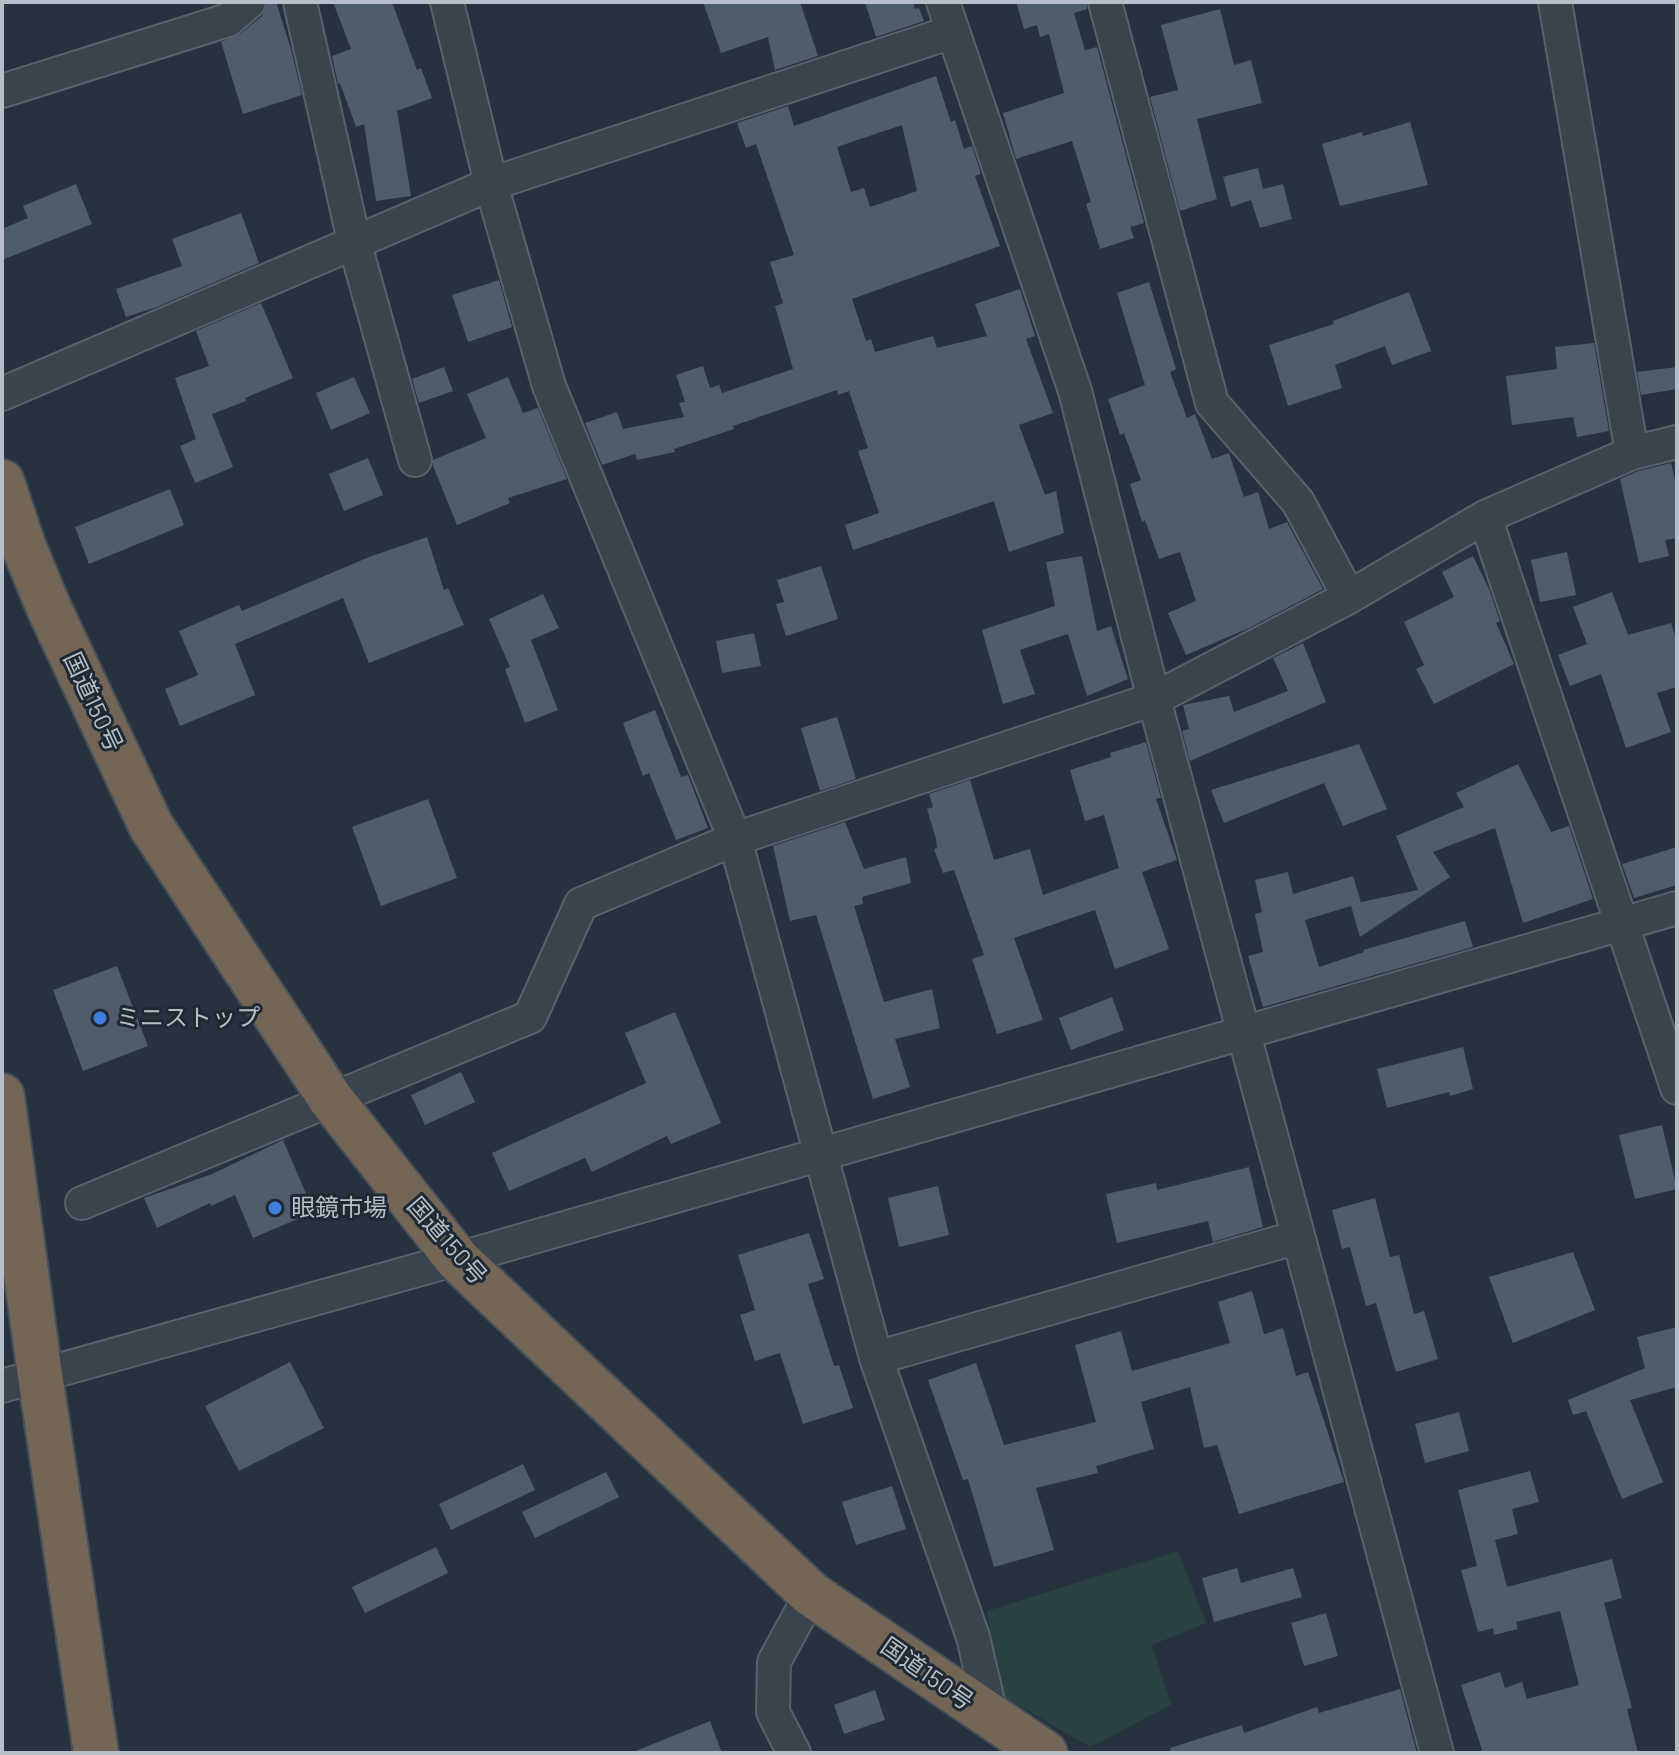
<!DOCTYPE html>
<meta charset="utf-8">
<style>
body{margin:0}
#map{position:relative;width:1679px;height:1755px;overflow:hidden;background:#26333f;font-family:Barlow,sans-serif}
canvas{display:block}
.frame{position:absolute;inset:0;border:4px solid #b6bfc9;pointer-events:none}
</style>
<div id="map">
<canvas width="1679" height="1755"></canvas>
<div class="frame"></div>
</div>
<script>
const context = document.querySelector('canvas').getContext('2d');
context.lineJoin = 'round';
function paint(path, color) {
  context.fillStyle = color;
  context.fill(path, 'evenodd');
}
function strokePath(path, color, width, dash) {
  context.strokeStyle = color;
  context.lineWidth = width;
  context.lineCap = dash ? 'butt' : 'round';
  context.setLineDash(dash || []);
  context.stroke(path);
}
function write(font, color, halo, rows, align = 'center') {
  context.font = font + ' Barlow,"Noto Sans JP",sans-serif';
  context.lineWidth = 6;
  context.setLineDash([]);
  context.textBaseline = 'middle';
  context.strokeStyle = halo;
  context.fillStyle = color;
  for (const [text, x, y, turn = 0] of rows) {
    context.save();
    context.translate(x, y);
    context.rotate((+turn || 0) * Math.PI / 180);
    context.textAlign = isNaN(turn) ? turn : align;
    if (halo) context.strokeText(text, 0, 0);
    context.fillText(text, 0, 0);
    context.restore();
  }
}
paint(new Path2D(`
 M1178,1551L1206,1623L1152,1645L1171,1705L1090,1747L999,1694L987,1611Z`), '#294141');
paint(new Path2D(`
 M268,2H276L291,49L302,95L243,114L221,42L240,34L262,16Z
 M333,2H392L417,70L421,68L432,98L397,111L411,196L376,201L364,124L356,127L340,83L338,84L332,56L351,49Z
 M703,2H800L818,56L775,70L768,37L721,53Z
 M865,2H913L915,9L919,8L924,21L876,37Z
 M1016,2H1087V9L1074,13L1085,50L1097,47L1144,223L1130,227L1134,238L1100,249L1086,204L1091,202L1072,141L1016,159L1003,113L1064,93L1049,34L1040,37L1037,25L1024,29Z
 M1220,9L1234,65L1251,60L1262,103L1197,119L1217,199L1180,211L1150,97L1178,90L1161,25Z
 M936,76L951,122L955,120L964,149L972,146L980,170V174L975,176L1000,246L852,299L866,341L871,339L875,352L933,336L937,348L987,336L975,304L1020,289L1035,336L1026,339L1053,413L1019,425L1045,495L1056,491L1064,533L1009,552L994,501L853,550L845,525L879,513L858,451L868,448L849,391L838,395L837,390L733,426L734,429L674,449L675,452L637,460L635,454L602,465L585,423L617,412L623,429L684,417L679,403L685,402L676,375L703,366L710,388L719,385L722,393L793,369L775,306L783,303L770,262L794,255L756,144L746,148L737,123L788,106L794,126ZM902,125L917,191L870,207L864,188L851,192L837,147Z
 M1410,122L1428,185L1340,206L1322,144L1362,132L1363,136Z
 M1258,168L1263,189L1283,184L1292,219L1260,228L1251,200L1231,207L1223,177Z
 M76,184L92,224L2,260V229L28,218L23,206Z
 M241,213L259,263L157,307L126,317L116,289L182,266L172,239Z
 M499,280L512,327L468,342L452,295Z
 M1149,282L1176,369L1170,372L1187,418L1195,414L1212,459L1229,453L1244,497L1258,492L1269,529L1287,522L1323,589L1249,628L1186,655L1168,613L1196,601L1180,552L1159,559L1145,520L1142,522L1130,484L1141,480L1124,433L1120,435L1108,399L1145,385L1117,293Z
 M1409,292L1431,351L1392,365L1385,346L1335,365L1342,388L1288,406L1269,345L1334,324L1333,321Z
 M261,303L293,378L245,398L246,401L212,414L233,467L195,483L180,446L196,439L175,378L209,366L196,331Z
 M1594,343L1609,431L1577,437L1573,417L1512,425L1506,376L1557,369L1555,347Z
 M444,367L453,391L419,403L412,379Z
 M1677,367V389L1641,395L1637,372Z
 M354,377L370,413L331,430L316,393Z
 M508,377L523,413L538,408L567,479L508,498L510,503L457,525L433,466V460L486,438L467,394Z
 M368,458L383,495L344,511L329,474Z
 M1671,463L1677,489V538L1665,540L1669,556L1639,563L1620,479L1638,471Z
 M170,489L184,525L89,564L75,527Z
 M427,537L444,590L448,588L464,625L369,663L343,598L235,644L255,695L180,726L165,689L198,675L179,631L239,605L242,611L369,557Z
 M1567,552L1576,595L1540,602L1531,560Z
 M1082,556L1097,631L1111,626L1128,679L1087,696L1068,634L1020,650L1035,694L1003,704L982,630L1055,606L1046,562Z
 M1473,556L1489,589L1500,621L1496,623L1514,664L1434,704L1416,669L1424,665L1404,622L1454,597L1442,572Z
 M821,566L838,619L786,636L776,604L784,602L777,580Z
 M1612,592L1628,635L1671,623L1677,643V687L1657,693L1671,732L1626,748L1601,674L1570,686L1558,655L1587,644L1573,607Z
 M543,594L559,628L531,640L558,710L525,723L505,669L510,667L489,619Z
 M754,633L761,666L722,673L716,641Z
 M1303,643L1326,702L1190,761L1182,731L1189,729L1183,705L1229,696L1234,712L1288,691L1273,658Z
 M655,710L681,777L688,775L708,828L676,840L649,773L643,776L623,723Z
 M837,717L856,779L820,791L801,728Z
 M1146,742L1161,798L1156,799L1177,860L1142,872L1169,949L1115,969L1095,910L1014,938L1043,1020L997,1034L972,959L984,955L954,870L943,873L934,849L937,848L936,839L927,809L933,807L929,794L970,780L994,860L1030,849L1043,895L1119,868L1104,815L1085,821L1070,770L1111,757L1110,753Z
 M1359,744L1387,809L1343,826L1324,783L1224,823L1211,790Z
 M1518,764L1551,832L1569,826L1593,899L1523,923L1495,828L1433,852L1450,877L1360,937L1351,906L1305,920L1319,967L1364,952L1363,950L1465,921L1473,947L1263,1007L1248,956L1263,952L1255,914L1262,912L1255,880L1288,872L1293,894L1353,876L1361,902L1418,890L1396,836L1464,807L1456,793Z
 M428,799L457,878L381,906L352,827Z
 M845,822L864,869L906,857L911,883L862,897L863,904L854,906L884,1002L932,989L940,1028L895,1039L910,1087L873,1099L816,915L790,921L773,846Z
 M1677,847V885L1634,898L1622,864Z
 M117,966L148,1046L83,1071L53,990Z
 M1112,997L1124,1030L1071,1050L1059,1018Z
 M675,1012L721,1123L671,1144L667,1136L592,1172L585,1158L509,1191L492,1153L646,1083L625,1033Z
 M1463,1047L1473,1089L1450,1096L1449,1092L1387,1108L1377,1069Z
 M461,1072L475,1102L425,1125L411,1095Z
 M1662,1125L1677,1189L1635,1199L1619,1135Z
 M283,1140L314,1212L253,1238L235,1195L211,1206L210,1203L157,1228L144,1198L212,1174Z
 M1249,1167L1263,1227L1213,1242L1208,1221L1117,1243L1106,1194L1156,1183L1157,1190Z
 M938,1186L949,1235L899,1247L888,1198Z
 M1375,1198L1390,1257L1399,1255L1414,1314L1424,1311L1438,1359L1396,1372L1376,1303L1366,1306L1350,1247L1342,1249L1332,1210Z
 M809,1233L824,1279L808,1284L834,1366L839,1365L853,1408L803,1424L780,1353L755,1361L740,1315L755,1310L738,1255Z
 M1573,1252L1595,1310L1513,1343L1489,1277Z
 M1252,1291L1264,1334L1283,1328L1296,1376L1308,1372L1344,1482L1239,1514L1217,1445L1204,1448L1190,1387L1141,1402L1154,1449L1096,1466L1098,1473L1036,1488L1054,1550L994,1567L968,1479L963,1480L928,1380L976,1363L1004,1445L1096,1422L1075,1345L1121,1331L1132,1371L1230,1343L1218,1302Z
 M1677,1327V1387L1630,1400L1663,1482L1622,1499L1586,1411L1573,1415L1568,1400L1645,1368L1637,1337Z
 M290,1362L324,1428L239,1471L205,1406Z
 M1459,1412L1469,1451L1425,1463L1415,1424Z
 M523,1464L535,1490L451,1530L439,1504Z
 M1530,1471L1539,1502L1512,1509L1518,1534L1495,1540L1507,1587L1612,1559L1622,1598L1604,1603L1632,1708L1627,1709L1638,1753H1483L1461,1685L1500,1672L1505,1688L1522,1682L1527,1699L1579,1685L1560,1611L1516,1622L1518,1629L1494,1635L1493,1628L1478,1632L1461,1570L1477,1566L1458,1490Z
 M606,1472L619,1497L535,1538L522,1512Z
 M892,1486L906,1529L856,1545L842,1502Z
 M436,1547L448,1573L365,1613L352,1587Z
 M1237,1568L1241,1583L1293,1568L1302,1597L1214,1622L1202,1578Z
 M1326,1613L1338,1656L1304,1666L1291,1623Z
 M1400,1689L1417,1753H1171L1170,1748L1242,1725L1244,1733L1317,1707L1319,1713Z
 M875,1690L885,1720L844,1734L834,1705Z
 M710,1721L722,1753H634L633,1752Z`), '#4f5c69');
const minor = new Path2D(`
 M300,2L354,241L415,460
 M447,2L491,184L549,386L735,839L876,1358L973,1637L992,1719
 M943,2L1075,391L1154,699L1437,1753
 M1105,2L1212,403L1298,502L1349,597
 M1555,2L1632,453
 M2,91L228,20L249,2
 M2,394L491,184L952,32
 M1485,517L1677,1088
 M82,1203L530,1017L581,904L735,839L1154,699L1349,597L1485,517L1632,453L1677,442
 M876,1358L1298,1237
 M2,1386L457,1259L1677,908
 M794,1753L773,1712L774,1662L811,1594`);
const highway = new Path2D(`
 M2,482L23,545L48,606L151,826L330,1098L457,1259L811,1594L1045,1753
 M2,1096L40,1375L96,1753`);
strokePath(minor, '#58626c', 36);
strokePath(highway, '#454f59', 48);
strokePath(minor, '#3a444f', 32);
strokePath(highway, '#746657', 44);
for (const [x, y, r, color] of [
 [100,1018,8,"#3f7fe0"],
 [275,1208,8,"#3f7fe0"]
]) {
  const dot = new Path2D();
  dot.arc(x, y, r, 0, 2 * Math.PI);
  context.fillStyle = color;
  context.fill(dot);
  strokePath(dot, '#1f2934', 3);
}
write('24px', '#b6bfc9', '#1f2934', [
 ["国道150号",93,702,65],
 ["国道150号",447,1241,49],
 ["国道150号",927,1674,35]
]);
write('24px', '#b6bfc9', '#1f2934', [
 ["ミニストップ",116,1018],
 ["眼鏡市場",291,1208]
], 'left');
</script>
